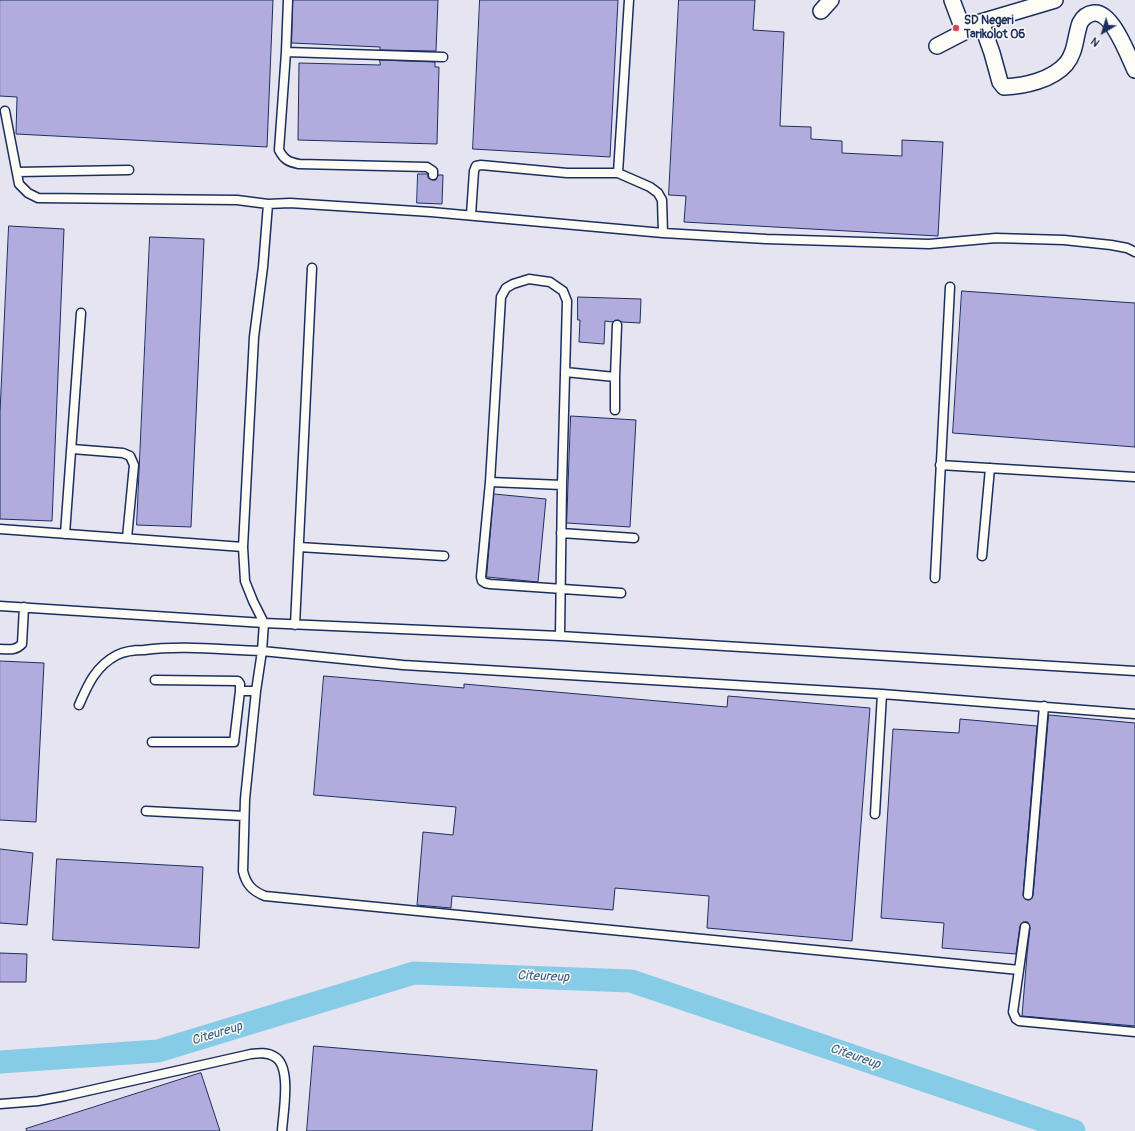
<!DOCTYPE html>
<style>
body{margin:0}
#map{position:relative;width:1135px;height:1131px;overflow:hidden;background:#e6e4f0;font-family:Pangolin,sans-serif}
canvas{display:block}
.north{position:absolute;left:1083px;top:12px;width:40px;height:40px;-webkit-text-stroke:3px #fdfcf7;paint-order:stroke;rotate:218deg;font-size:11px;font-weight:700;line-height:16px;text-align:center;color:#1b2f5e}
.north::after{content:'';display:block;margin:auto;width:14px;height:18px;background:#1b2f5e;clip-path:polygon(50% 0,100% 100%,50% 72%,0 100%)}
</style>
<div id="map">
<canvas width="1135" height="1131"></canvas>
<div class="north">N</div>
</div>
<script>
const context = document.querySelector('canvas').getContext('2d');
context.lineJoin = 'round';
function strokePath(path, color, width, dash) {
  context.strokeStyle = color;
  context.lineWidth = width;
  context.lineCap = dash ? 'butt' : 'round';
  context.setLineDash(dash || []);
  context.stroke(path);
}
function paint(path, color) {
  context.fillStyle = color;
  context.fill(path, 'evenodd');
}
function write(font, color, halo, rows, align = 'center') {
  context.font = font + ' Pangolin,sans-serif';
  context.lineWidth = 3;
  context.setLineDash([]);
  context.textBaseline = 'middle';
  context.strokeStyle = halo;
  context.fillStyle = color;
  for (const [text, x, y, turn = 0] of rows) {
    context.save();
    context.translate(x, y);
    context.rotate((+turn || 0) * Math.PI / 180);
    context.textAlign = isNaN(turn) ? turn : align;
    if (halo) context.strokeText(text, 0, 0);
    context.fillText(text, 0, 0);
    context.restore();
  }
}
strokePath(new Path2D(`
 M0,1062L158,1051L414,973L631,981L1074,1131`), '#86cce7', 23);
const building = new Path2D(`
 M0,0H273L267,147L16,134L17,97L0,96Z
 M293,0H438L436,51L380,50V47L292,43Z
 M480,0H618L610,157L473,149Z
 M679,0H755L753,30L784,32L780,126L811,127V139L842,141V153L902,156V140L943,142L938,236L684,222L686,196L669,195Z
 M380,60L435,62V67H439L437,144L298,140L299,63L380,65Z
 M418,174H428V178L433,180H436L438,175H443L442,204L417,203Z
 M9,226L64,229L52,521L0,519V413Z
 M150,237L204,239L191,527L137,525Z
 M962,291L1135,303V447L953,433Z
 M578,297L641,299L640,323L622,322L618,320L613,322L605,321L604,344L579,342L580,320H578Z
 M571,416L636,420L630,527L567,523Z
 M494,494L546,499L538,582L487,577Z
 M0,661L44,663L36,822L0,820Z
 M324,676L464,688V684L727,707L728,696L870,708L852,941L707,928L709,896L615,888L613,910L452,896L451,908L417,905L423,832L453,835L456,807L314,795Z
 M1049,715L1135,723V1026L1022,1016L1027,955L1030,928L1028,922H1023L1020,926L1016,954L942,948L944,923L881,918L893,729L959,733L960,719L1037,726L1023,895L1025,899L1028,900L1032,898L1033,895Z
 M0,849L33,853L27,925L0,923Z
 M57,859L203,867L199,948L53,940Z
 M0,953L27,954L26,982H0Z
 M314,1046L597,1070L592,1131H307Z
 M201,1073L220,1131H27L26,1129Z`);
paint(building, '#b2acde');
strokePath(building, '#1b2f5e', 1);
const service = new Path2D(`
 M286,52L288,0
 M5,111L19,184L28,193L38,198L237,200L268,204
 M17,172L129,170
 M618,173L629,0
 M433,175V171L427,167L299,164C289,162 284,160 279,150L286,52L443,57
 M471,215L474,171L476,166L481,165L567,173H618L650,187L658,193L662,200L663,233
 M1135,252L1127,248L1111,245L1064,240L996,238L929,244L766,239L663,233L431,212L290,203L268,204L263,267L254,337L243,547L245,581L253,601L264,623L560,636L1135,671
 M565,372L615,377V410
 M615,377L617,325
 M72,449L123,453L130,456L134,465L127,538
 M940,465L1135,477
 M490,482L481,577L482,581L485,583L490,584L621,593
 M0,529L243,547
 M561,533L634,538
 M65,534L81,313
 M299,547L444,556
 M982,556L990,468
 M935,578L950,287
 M0,606L264,623L262,651L403,665L882,694L1135,714
 M295,625L312,268
 M560,636L562,485L567,301L563,291L550,282L529,279L513,284L506,288L501,297L490,482L562,485
 M0,649C9,649 15,651 22,644L24,607
 M155,680L238,681L240,684V691
 M79,705C88,684 96,666 117,655C125,651 135,650 144,650C183,645 223,650 262,651L256,691L245,799L243,871C246,884 252,891 265,896L1019,970L1013,1012L1016,1019L1019,1021L1135,1032
 M152,742H234L240,691H256
 M146,811L244,816
 M875,814L882,694
 M1028,895L1044,706
 M1019,970L1025,927
 M0,1104L38,1101L65,1096L251,1054C259,1053 268,1052 275,1057C292,1067 283,1113 282,1131`);
const minor = new Path2D(`
 M952,0L964,32L981,22L1055,0
 M821,11L831,0
 M981,22L992,53L1000,82L1004,87C1025,86 1052,80 1066,64C1076,52 1075,37 1080,23C1083,17 1087,14 1094,13C1112,11 1128,55 1135,70
 M937,46L964,32`);
strokePath(service, '#1b2f5e', 11);
strokePath(minor, '#1b2f5e', 18);
strokePath(service, '#fdfcf7', 8);
strokePath(minor, '#fdfcf7', 15);
for (const [x, y, r, color] of [
 [956,28,4,"#d1495b"]
]) {
  const dot = new Path2D();
  dot.arc(x, y, r, 0, 2 * Math.PI);
  context.fillStyle = color;
  context.fill(dot);
  strokePath(dot, '#fdfcf7', 1.5);
}
write('bold 12px', '#1b2f5e', '#fdfcf7', [
 ["SD Negeri",964,21],
 ["Tarikolot 06",964,35]
], 'left');
write('italic 13px', '#3b5e87', '#fdfcf7', [
 ["Citeureup",543,977,2],
 ["Citeureup",217,1034,-17],
 ["Citeureup",855,1057,19]
]);
</script>
